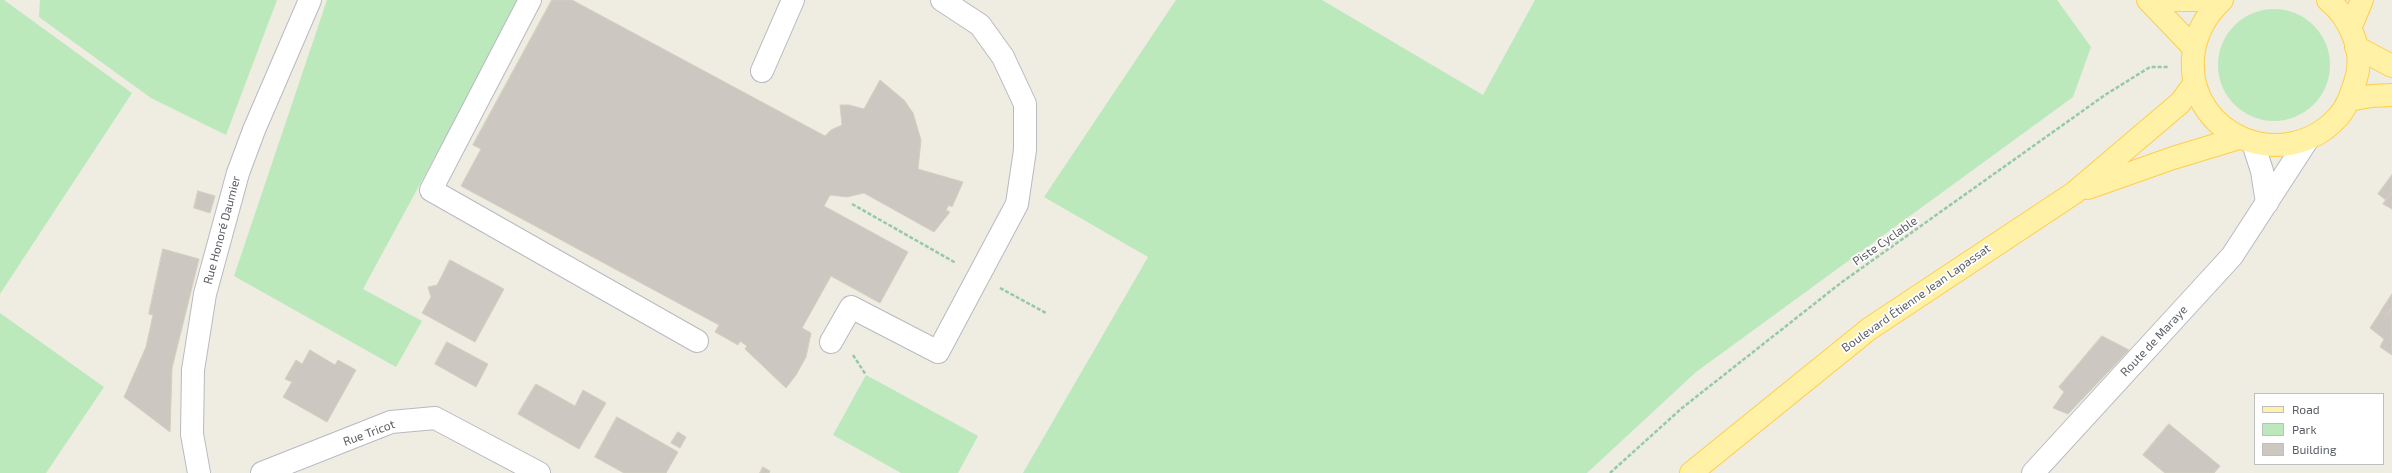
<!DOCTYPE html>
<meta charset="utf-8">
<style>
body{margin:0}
#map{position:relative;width:2392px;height:473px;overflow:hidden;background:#efece2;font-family:"Exo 2",sans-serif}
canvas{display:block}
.legend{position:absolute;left:2254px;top:393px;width:130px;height:72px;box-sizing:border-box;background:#fff;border:1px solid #bdbfc1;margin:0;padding:5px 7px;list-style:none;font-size:12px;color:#5a5e64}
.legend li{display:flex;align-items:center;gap:8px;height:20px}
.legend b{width:20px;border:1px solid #bdbfc1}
</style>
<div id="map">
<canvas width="2392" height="473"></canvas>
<ul class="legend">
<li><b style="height:5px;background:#fff1a6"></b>Road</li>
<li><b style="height:11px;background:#bbe9bc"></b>Park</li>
<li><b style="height:11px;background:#ccc8c1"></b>Building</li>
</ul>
</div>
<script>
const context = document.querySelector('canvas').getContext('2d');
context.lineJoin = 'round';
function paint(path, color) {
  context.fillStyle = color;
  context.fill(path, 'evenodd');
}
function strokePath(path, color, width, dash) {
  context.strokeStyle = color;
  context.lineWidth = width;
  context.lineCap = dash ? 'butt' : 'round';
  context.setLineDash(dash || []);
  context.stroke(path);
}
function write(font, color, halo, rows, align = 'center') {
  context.font = font + ' "Exo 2",sans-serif';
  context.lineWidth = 3.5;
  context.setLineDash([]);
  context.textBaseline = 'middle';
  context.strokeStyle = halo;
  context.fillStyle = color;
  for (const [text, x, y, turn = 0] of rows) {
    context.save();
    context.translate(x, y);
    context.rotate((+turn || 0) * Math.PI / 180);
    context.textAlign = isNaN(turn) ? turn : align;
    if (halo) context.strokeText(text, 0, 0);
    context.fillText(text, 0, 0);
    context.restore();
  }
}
paint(new Path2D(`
 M0,0H4L132,93L0,294Z
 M40,0H277L226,135L151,98L39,17Z
 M327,0H520L363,289L422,321L396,367L234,276Z
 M1176,0H1322L1483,95L1535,0H2057L2091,47L2073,97L1696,372L1587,473H1023L1148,257L1044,197Z
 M2218 65a56 56 0 1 1 112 0a56 56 0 1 1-112 0Z
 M0,313L104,387L46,473H0Z
 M866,375L978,436L958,473H901L833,435Z`), '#bbe9bc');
const building = new Path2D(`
 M552,0H572L825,136L831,130L842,125L840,105H849L864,109L880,80L904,100L913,113L921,140L918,169L963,182L952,207L949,205L946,210L950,212L934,232L864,193L847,197L830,195L824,206L908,252L880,303L831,276L802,328L811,333L806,357L796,375L786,388L745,349L747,346L740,341L738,345L715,332L719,325L461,186L481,149L473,145Z
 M2392,175V192L2386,200L2378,194Z
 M198,191L215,196L210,213L194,208Z
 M2392,192V209L2383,204Z
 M163,249L199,259L172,368L170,432L124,397L146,347L153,315L149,314Z
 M450,260L504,289L475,342L422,313L431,297L428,287L437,285Z
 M2392,294V307L2387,315L2381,311Z
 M2392,307V355L2380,347L2384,339L2370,328L2381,311L2387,315Z
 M2102,336L2129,350L2068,414L2053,408L2064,392L2059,387Z
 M447,342L488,364L476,387L435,364Z
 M310,350L335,365L338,360L356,370L327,422L283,397L292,382L285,379L296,360L302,364Z
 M536,384L575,406L583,390L606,403L579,449L518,414Z
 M617,417L678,452L666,473H624L595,457Z
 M2169,424L2220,466L2214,473H2165L2143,455Z
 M678,432L686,437L680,448L671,443Z
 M763,467L770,471L769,473H760Z`);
paint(building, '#ccc8c1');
strokePath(building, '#d4cebf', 1);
const minor = new Path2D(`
 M530,0L431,190L697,341
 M762,71L793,0
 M2253,143L2262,171L2267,203
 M831,342L851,307L938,352L1017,204L1025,150V104L1003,57L980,25L942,0
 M199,473L192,434L193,370L205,294L238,173L254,130L310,0
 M262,473L391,422L435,418L539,473
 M2033,473L2232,256L2308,139`);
const major = new Path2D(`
 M2148,0L2194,48
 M2175,0H2204
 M2222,0C2205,16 2195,34 2193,58C2188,137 2285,175 2338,117C2348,106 2352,92 2356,79C2365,51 2349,17 2328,0
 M2350,28L2362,0
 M2356,47L2392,66
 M2349,100L2371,96L2392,95
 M2088,188L2173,158L2239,138
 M1691,473L1869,329L2074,193L2180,103L2195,83`);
strokePath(minor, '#b7bac0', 24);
strokePath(major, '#ffce4a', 24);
strokePath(new Path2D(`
 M852,204L956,263
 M1000,288L1046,313
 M853,355L866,375
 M1610,473L1682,408L1842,282L2105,95L2150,67H2168`), '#94caa4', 2.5, [4, 2]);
strokePath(minor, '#fff', 22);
strokePath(major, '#fff1a6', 22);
write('12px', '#5a5e64', '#fff', [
 ["Rue Honoré Daumier",222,230,-75],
 ["Piste Cyclable",1885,241,-35],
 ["Boulevard Étienne Jean Lapassat",1916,298,-35],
 ["Route de Maraye",2154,341,-47],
 ["Rue Tricot",369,433,-20]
]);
</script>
